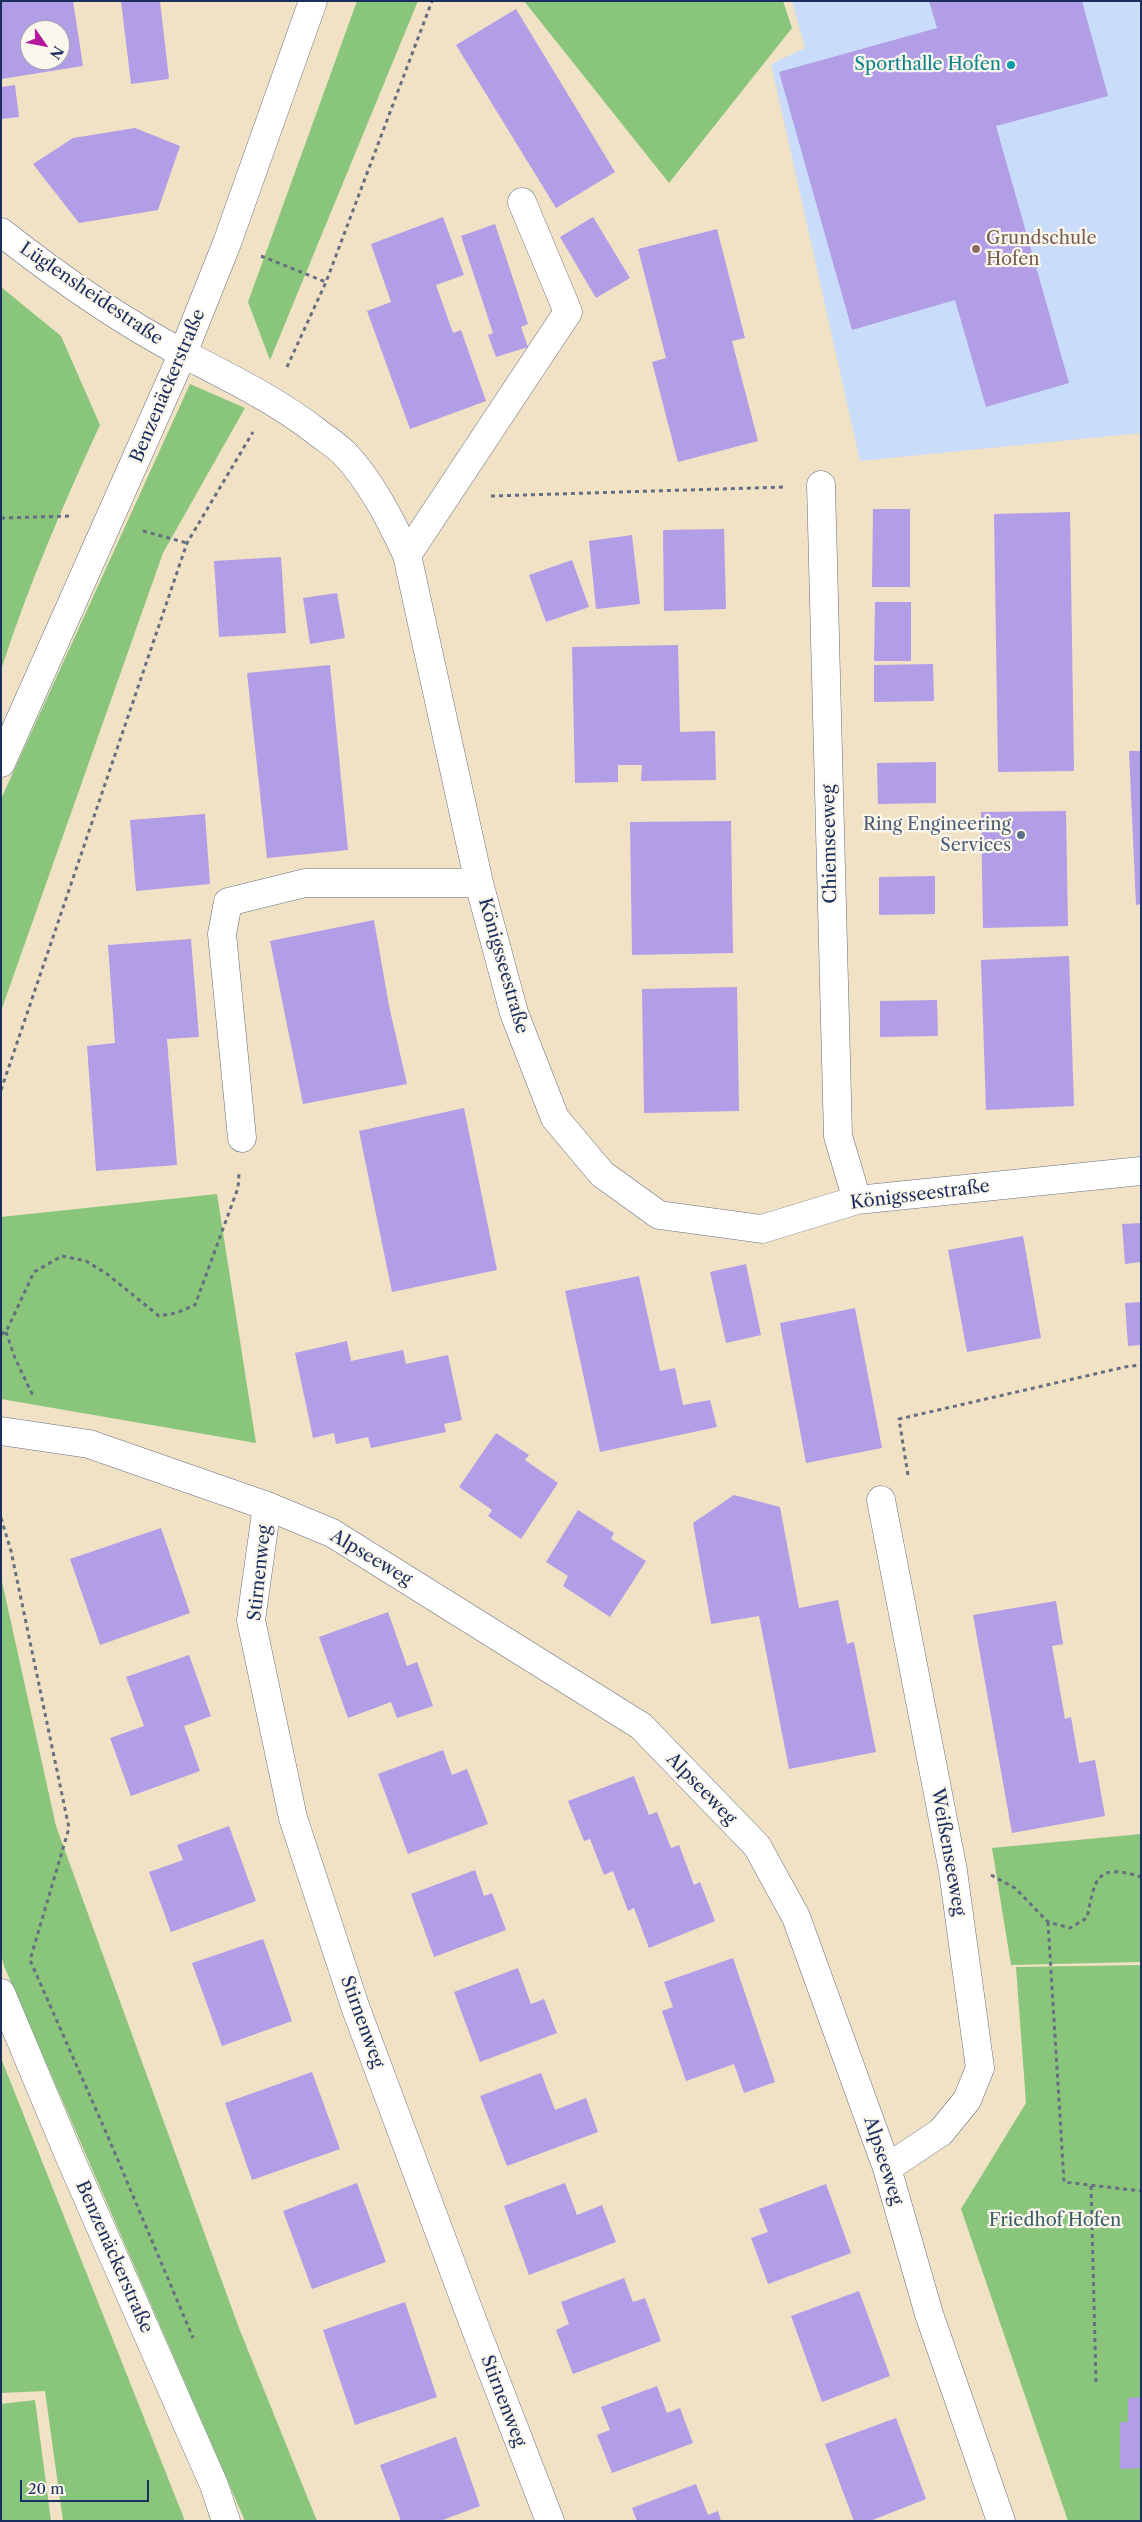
<!DOCTYPE html>
<meta charset="utf-8">
<style>
body{margin:0}
#map{position:relative;width:1142px;height:2522px;overflow:hidden;background:#f1e2c5;font-family:"Libre Caslon Text",serif}
canvas{display:block}
.frame{position:absolute;inset:0;border:2px solid #1b2f5e;pointer-events:none}
.north{position:absolute;left:20px;top:20px;width:50px;height:50px;box-sizing:border-box;background:#fbf7ec;border:1px solid #a1a7b3;border-radius:50%;rotate:123deg;font-size:14px;font-weight:700;line-height:20px;text-align:center;color:#1b2f5e}
.north::after{content:'';display:block;margin:auto;width:18px;height:22px;background:#b5179e;clip-path:polygon(50% 0,100% 100%,50% 72%,0 100%)}
.scale{position:absolute;left:20px;top:2480px;width:129px;height:22px;box-sizing:border-box;border:2px solid #1b2f5e;border-top:0;padding-left:6px;font-size:15px;line-height:18px;white-space:nowrap;color:#1b2f5e;-webkit-text-stroke:4px #fbf7ec;paint-order:stroke}
</style>
<div id="map">
<canvas width="1142" height="2522"></canvas>
<div class="frame"></div>
<div class="north">N</div>
<div class="scale">20 m</div>
</div>
<script>
const context = document.querySelector('canvas').getContext('2d');
context.lineJoin = 'round';
function paint(path, color) {
  context.fillStyle = color;
  context.fill(path, 'evenodd');
}
function strokePath(path, color, width, dash) {
  context.strokeStyle = color;
  context.lineWidth = width;
  context.lineCap = dash ? 'butt' : 'round';
  context.setLineDash(dash || []);
  context.stroke(path);
}
function write(font, color, halo, rows, align = 'center') {
  context.font = font + ' "Libre Caslon Text",serif';
  context.lineWidth = 4.5;
  context.setLineDash([]);
  context.textBaseline = 'middle';
  context.strokeStyle = halo;
  context.fillStyle = color;
  for (const [text, x, y, turn = 0] of rows) {
    context.save();
    context.translate(x, y);
    context.rotate((+turn || 0) * Math.PI / 180);
    context.textAlign = isNaN(turn) ? turn : align;
    if (halo) context.strokeText(text, 0, 0);
    context.fillText(text, 0, 0);
    context.restore();
  }
}
paint(new Path2D(`
 M792,1H1141V433L860,461L771,64L805,48Z`), '#c9dcf9');
paint(new Path2D(`
 M357,1H418L270,360L248,302Z
 M524,1H783L792,28L669,183Z
 M1,287L61,336L100,425C63,505 28,586 1,670Z
 M190,384L245,408L163,553L1,1011V799Z
 M217,1194L256,1443L1,1399V1217Z
 M1,1577L56,1826L239,2328L317,2521H245L4,1966L1,1954Z
 M1141,1834V1962L1011,1965L992,1848Z
 M1141,1965V2521H1068L961,2209L1026,2103L1016,1967Z
 M1,2058L185,2521H63L45,2391L1,2393Z
 M35,2400L51,2521H1V2404Z`), '#89c67c');
paint(new Path2D(`
 M1,1H73L83,66L1,79ZM30,30H60V60H30Z
 M121,1H160L169,79L131,84Z
 M929,1H1082L1108,96L996,126L1069,383L986,407L955,300L852,330L779,72L937,28Z
 M516,9L615,172L556,208L456,45Z
 M15,85L19,117L1,119V87Z
 M135,128L180,146L158,210L79,223L33,164L73,138Z
 M443,217L464,275L436,285L453,333L461,330L486,401L410,429L367,311L391,302L371,244Z
 M593,217L630,278L596,298L560,237Z
 M495,224L528,324L521,327L528,347L496,357L488,335L493,333L461,236Z
 M717,229L745,338L732,341L758,441L678,462L652,362L666,358L638,249Z
 M873,509H910V587H872Z
 M1070,512L1074,771L998,772L994,514Z
 M724,529L726,609L664,611L663,530Z
 M632,535L640,604L596,609L589,541Z
 M281,557L286,633L219,637L214,561Z
 M572,560L589,607L546,622L529,575Z
 M337,593L345,638L310,644L303,598Z
 M875,602H911V661H874Z
 M678,645L680,732L715,731L716,780L641,781L642,765H618V782L575,783L572,647Z
 M933,664L934,701L874,702V665Z
 M330,665L348,850L267,858L247,673Z
 M1129,751H1141V904L1136,905Z
 M936,762V803L878,804L877,763Z
 M1066,811L1068,926L983,928L981,812Z
 M205,814L210,884L136,891L130,820Z
 M731,821L733,953L632,955L630,822Z
 M935,876V914L879,915V877Z
 M374,920L389,1006L407,1084L303,1104L270,941Z
 M191,939L199,1037L167,1039L177,1165L96,1171L87,1046L115,1043L108,945Z
 M1069,956L1074,1106L986,1110L981,960Z
 M737,987L739,1111L644,1113L642,989Z
 M937,1000L938,1036L880,1037V1001Z
 M464,1108L497,1270L392,1292L359,1131Z
 M1141,1223V1262L1125,1264L1122,1224Z
 M1023,1236L1041,1338L967,1352L948,1250Z
 M746,1264L761,1335L726,1343L710,1272Z
 M639,1276L660,1371L675,1368L683,1405L710,1400L717,1427L600,1452L565,1291Z
 M1141,1302V1345L1128,1346L1125,1303Z
 M855,1308L882,1448L806,1463L780,1323Z
 M347,1341L351,1361L403,1350L406,1364L448,1355L462,1420L444,1424L446,1432L371,1448L368,1437L336,1444L334,1433L313,1438L295,1353Z
 M496,1433L529,1455L525,1460L558,1483L521,1539L488,1516L492,1510L459,1487Z
 M734,1495L780,1507L799,1608L838,1600L847,1644L854,1642L876,1752L789,1769L759,1616L711,1624L693,1523Z
 M578,1510L614,1533L611,1539L646,1561L610,1617L563,1586L568,1576L546,1562Z
 M161,1528L190,1613L100,1645L70,1559Z
 M1056,1601L1063,1644L1052,1646L1065,1719L1071,1717L1079,1763L1095,1760L1105,1816L1012,1833L973,1615Z
 M388,1612L407,1666L417,1662L433,1706L397,1718L391,1702L348,1718L319,1637Z
 M189,1655L211,1716L184,1726L200,1771L131,1796L110,1738L144,1726L126,1677Z
 M443,1750L452,1775L467,1769L488,1824L408,1854L378,1774Z
 M634,1776L649,1815L657,1812L671,1848L679,1845L694,1885L700,1882L715,1921L649,1948L634,1908L628,1911L613,1871L604,1875L590,1839L584,1841L568,1801Z
 M229,1826L256,1901L171,1932L149,1872L183,1860L177,1845Z
 M475,1870L484,1896L492,1893L506,1930L434,1957L411,1894Z
 M263,1939L292,2021L222,2046L192,1963Z
 M733,1958L775,2082L744,2093L734,2064L686,2081L662,2011L673,2007L664,1982Z
 M518,1968L531,2004L544,1999L557,2033L480,2062L454,1992Z
 M312,2072L340,2149L252,2180L225,2103Z
 M541,2073L555,2110L586,2098L598,2132L507,2166L480,2096Z
 M357,2183L386,2262L312,2289L283,2211Z
 M565,2183L577,2215L602,2205L616,2242L529,2275L504,2206Z
 M826,2184L851,2253L768,2284L751,2238L768,2232L759,2209Z
 M624,2278L633,2302L645,2298L661,2341L573,2374L556,2330L569,2324L561,2302Z
 M859,2291L890,2376L822,2402L791,2316Z
 M405,2302L437,2397L355,2425L323,2330Z
 M657,2386L667,2413L680,2408L693,2443L612,2473L597,2435L610,2430L601,2407Z
 M1141,2397V2468L1120,2469V2422H1128V2398Z
 M896,2418L926,2499L870,2521H854L825,2444Z
 M456,2437L480,2506L440,2521H401L380,2465Z
 M696,2484L708,2515L718,2511L721,2521H637L632,2508Z`), '#b29de7');
const minor = new Path2D(`
 M1,232C58,277 119,320 184,354C230,378 276,400 317,432C326,439 336,445 344,453C371,481 391,521 407,555L479,883L514,1013L555,1118L602,1174L659,1215L762,1229L857,1200L1141,1171
 M821,485L838,1136L857,1200
 M407,555L568,312L522,202
 M1,763L183,353L227,243L313,1
 M242,1138L222,934L228,902L305,883H479
 M1,1431L89,1444L267,1506L332,1533L641,1726L757,1846L796,1917L887,2168L929,2314L1001,2521
 M881,1500L953,1871L980,2068L967,2100L941,2132L887,2168
 M267,1506L251,1620L293,1818L356,2009L473,2322L550,2521
 M1,1993L71,2160L214,2485L226,2521`);
strokePath(minor, '#666e82', 29);
strokePath(new Path2D(`
 M261,256L326,282
 M287,367L326,282L432,1
 M491,496L785,487
 M1,518L71,516
 M143,531L187,543
 M1,1090L187,543L253,432
 M6,1332L15,1358L34,1398
 M1,1334L6,1332L34,1272L62,1256L86,1261L107,1274L159,1316L176,1313L195,1305L238,1188L239,1174
 M908,1475L899,1419L1125,1367L1141,1365
 M1,1518L11,1551L69,1828L30,1960L109,2139L193,2338
 M991,1875L1015,1888L1048,1922L1070,1928L1087,1918C1095,1880 1095,1862 1141,1877
 M1048,1922L1064,2182L1141,2191
 M1091,2186L1096,2383`), '#666e82', 3, [4, 4]);
strokePath(minor, '#fff', 28);
for (const [x, y, r, color] of [
 [1011,65,5,"#0f9aa8"],
 [976,249,5,"#8d6e63"],
 [1021,835,5,"#5c6f8a"]
]) {
  const dot = new Path2D();
  dot.arc(x, y, r, 0, 2 * Math.PI);
  context.fillStyle = color;
  context.fill(dot);
  strokePath(dot, '#fbf7ec', 2);
}
write('18px', '#0d838f', '#fbf7ec', [
 ["Sporthalle Hofen",1001,65]
], 'right');
write('18px', '#785e54', '#fbf7ec', [
 ["Grundschule",986,239],
 ["Hofen",986,260]
], 'left');
write('18px', '#1b2f5e', '#fbf7ec', [
 ["Lüglensheidestraße",91,294,34],
 ["Benzenäckerstraße",168,386,-67],
 ["Chiemseeweg",830,844,-91],
 ["Königsseestraße",503,966,74],
 ["Königsseestraße",920,1195,-7],
 ["Alpseeweg",371,1558,31],
 ["Stirnenweg",260,1573,-84],
 ["Alpseeweg",701,1789,46],
 ["Weißenseeweg",948,1852,80],
 ["Stirnenweg",362,2022,70],
 ["Alpseeweg",883,2161,72],
 ["Benzenäckerstraße",114,2257,66],
 ["Stirnenweg",503,2401,69]
]);
write('18px', '#4e5e75', '#fbf7ec', [
 ["Ring Engineering",1011,825],
 ["Services",1011,846]
], 'right');
write('18px', '#3c5c67', '#fbf7ec', [
 ["Friedhof Hofen",1055,2221]
]);
</script>
